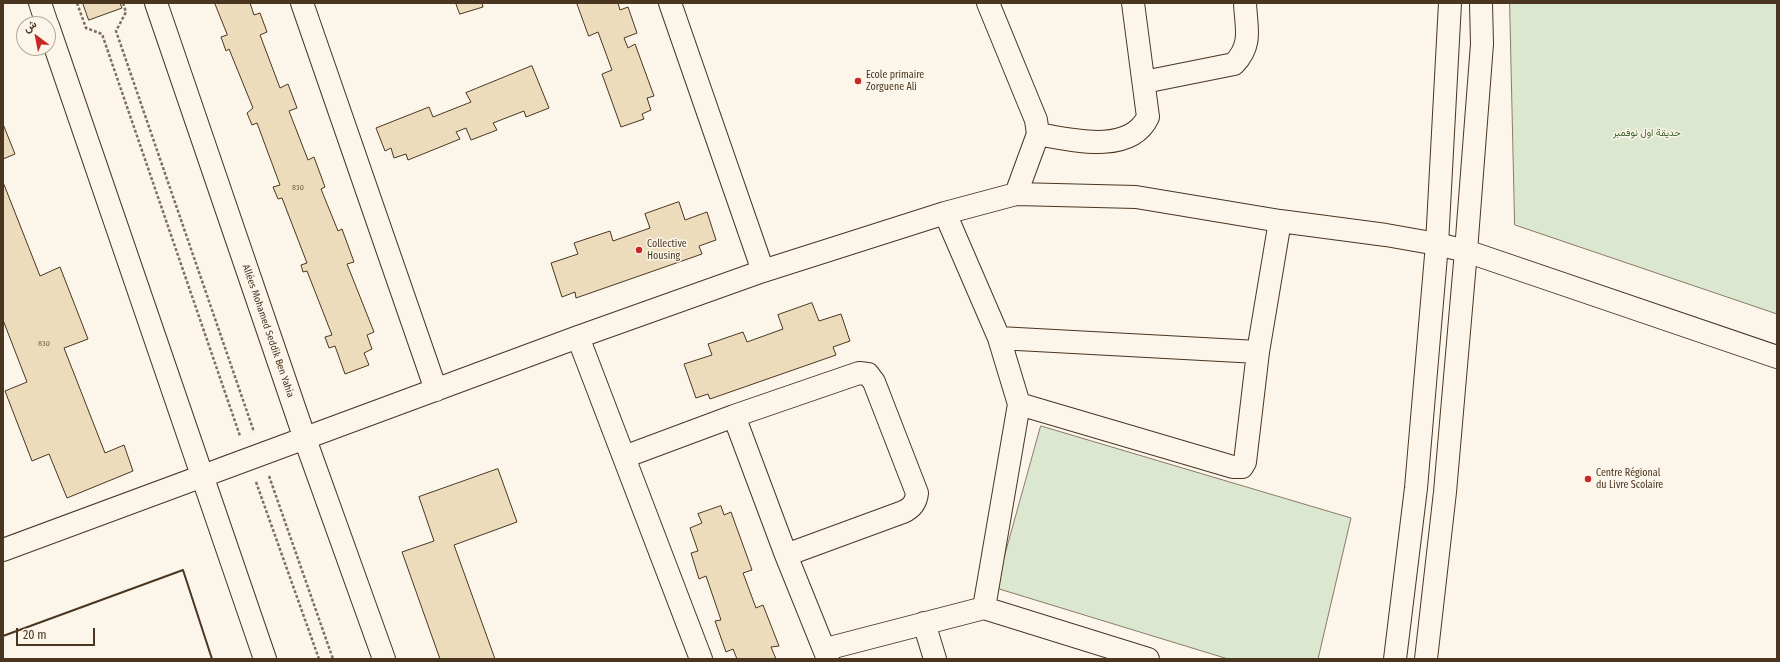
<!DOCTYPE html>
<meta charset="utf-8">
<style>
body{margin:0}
#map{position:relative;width:1780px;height:662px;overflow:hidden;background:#fbf6e9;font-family:"Fira Sans Condensed",Vazirmatn,sans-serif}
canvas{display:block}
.frame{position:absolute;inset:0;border:4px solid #4a3520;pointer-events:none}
.north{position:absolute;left:16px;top:16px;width:40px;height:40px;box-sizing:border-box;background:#fbf6e9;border:1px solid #b4a999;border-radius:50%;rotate:328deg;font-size:11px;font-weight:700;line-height:16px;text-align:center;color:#4a3520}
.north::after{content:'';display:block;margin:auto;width:14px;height:18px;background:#c62828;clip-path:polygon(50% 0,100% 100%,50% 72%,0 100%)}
.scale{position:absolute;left:16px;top:628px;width:79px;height:18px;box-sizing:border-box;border:2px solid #4a3520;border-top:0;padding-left:5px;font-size:12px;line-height:14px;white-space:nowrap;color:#4a3520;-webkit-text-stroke:3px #fbf6e9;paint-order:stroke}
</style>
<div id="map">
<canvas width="1780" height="662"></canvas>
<div class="frame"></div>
<div class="north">ش</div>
<div class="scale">20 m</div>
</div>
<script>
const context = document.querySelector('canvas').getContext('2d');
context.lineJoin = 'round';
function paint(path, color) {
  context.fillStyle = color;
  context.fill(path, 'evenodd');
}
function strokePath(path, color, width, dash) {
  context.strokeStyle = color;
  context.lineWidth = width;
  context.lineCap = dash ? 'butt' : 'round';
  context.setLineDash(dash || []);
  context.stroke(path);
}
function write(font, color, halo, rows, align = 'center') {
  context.font = font + ' "Fira Sans Condensed",Vazirmatn,sans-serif';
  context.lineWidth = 3;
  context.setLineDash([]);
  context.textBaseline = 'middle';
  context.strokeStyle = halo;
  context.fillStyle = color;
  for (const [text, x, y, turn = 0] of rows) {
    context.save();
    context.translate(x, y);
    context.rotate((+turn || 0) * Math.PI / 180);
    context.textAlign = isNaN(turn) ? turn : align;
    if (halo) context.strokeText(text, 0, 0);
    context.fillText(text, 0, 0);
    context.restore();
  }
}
const green = new Path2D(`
 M1510,3H1777V314L1515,225Z
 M1041,426L1351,518L1318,659H1228L996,588Z`);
paint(green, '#dce7d0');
strokePath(green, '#887966', 1);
const building = new Path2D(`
 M83,3H120L122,8L89,20Z
 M215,3H250L254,15L260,13L267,32L260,35L280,88L288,84L297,108L289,111L308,160L314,157L325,187L321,189L338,231L342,229L354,262L347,264L374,332L367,335L372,349L364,353L369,365L345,374L335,346L329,348L325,337L332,335L307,271L303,272L301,265L307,263L282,198L278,199L273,187L280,185L257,123L252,125L247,113L253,108L229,49L226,51L221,37L227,35Z
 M456,3H482L483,7L460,14Z
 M577,3H618L620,10L628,7L637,33L624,38L628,48L635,44L654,96L647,98L651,110L642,114L644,119L621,127L602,74L612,70L598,32L589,36Z
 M532,66L549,108L526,117L524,111L493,123L497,130L471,140L466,128L456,132L460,139L408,160L406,154L394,158L391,148L385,151L376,128L429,107L433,117L471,102L466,93Z
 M3,124L15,154L3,159Z
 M3,182L40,276L60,267L88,339L64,348L105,453L124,445L133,471L67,498L49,454L32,461L5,391L27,382L3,320Z
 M679,202L685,220L707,212L716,240L699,246L702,254L576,298L575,292L562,297L551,263L578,254L574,243L610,231L613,241L650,228L645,214Z
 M812,303L819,321L841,314L850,341L833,347L836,355L710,399L708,394L696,398L684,364L712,355L708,344L743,332L747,342L783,329L778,315Z
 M498,469L517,522L454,545L495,659H440L402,552L434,541L419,497Z
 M721,506L724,515L731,512L752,570L743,573L756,608L763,605L779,646L771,647L776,659H737L733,649L726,652L715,621L721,620L706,576L699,579L691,553L698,551L690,528L702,523L698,514Z`);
paint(building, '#ecdcbc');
strokePath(building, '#4a3520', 1);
const minor = new Path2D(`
 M40,3L47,24
 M156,3L305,439L384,659
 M302,3L436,390
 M670,3L763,271
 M988,3L1036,120L1038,134L1016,194
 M48,26L265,659
 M1144,82L1234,64C1253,44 1246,28 1245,3
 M1038,134C1071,140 1130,155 1148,117L1133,3
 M945,213L999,338L1019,404L984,608
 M578,337L701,659
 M999,338L1258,352
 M1019,404L1233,467H1242L1245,462L1258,352L1280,221
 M734,416L786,555L828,659
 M624,457L734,416L859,373L868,374L874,382L917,493C916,503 912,508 903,512L786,555
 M3,550L578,337L763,271L945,213L1016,194L1136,197L1280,221L1386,235L1437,244L1466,251L1777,357
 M924,623L935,659
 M826,649L984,608L1148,659`);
const major = new Path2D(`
 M1395,659L1416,488L1437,244L1450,3
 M1426,659L1445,492L1466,251L1482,44L1481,3`);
strokePath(minor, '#4a3520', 24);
strokePath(major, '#4a3520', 24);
strokePath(new Path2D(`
 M77,3L86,28L102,34L240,436
 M123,3L126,12L116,31L254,432
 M269,476L333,659
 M256,482L319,659`), '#7f6f5c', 2.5, [3, 2]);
strokePath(minor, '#fbf6e9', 22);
strokePath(major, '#fbf6e9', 22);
strokePath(new Path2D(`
 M3,636L183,570L212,659`), '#4a3520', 2);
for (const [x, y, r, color] of [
 [858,81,4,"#c62828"],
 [639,250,4,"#c62828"],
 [1588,479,4,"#c62828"]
]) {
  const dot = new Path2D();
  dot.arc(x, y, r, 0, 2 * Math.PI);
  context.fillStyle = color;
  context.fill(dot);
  strokePath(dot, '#fbf6e9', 1.5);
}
write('8px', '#725f47', null, [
 ["830",298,188],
 ["830",44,344]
]);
write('10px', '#4a3520', '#fbf6e9', [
 ["Ecole primaire",866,75],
 ["Zorguene Ali",866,87],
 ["Collective",647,244],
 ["Housing",647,256],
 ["Centre Régional",1596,473],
 ["du Livre Scolaire",1596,485]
], 'left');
write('10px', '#436837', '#fbf6e9', [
 ["حديقة اول نوفمبر",1647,133]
]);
write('10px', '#4a3520', '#fbf6e9', [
 ["Allées Mohamed Seddik Ben Yahia",268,331,71]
]);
</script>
